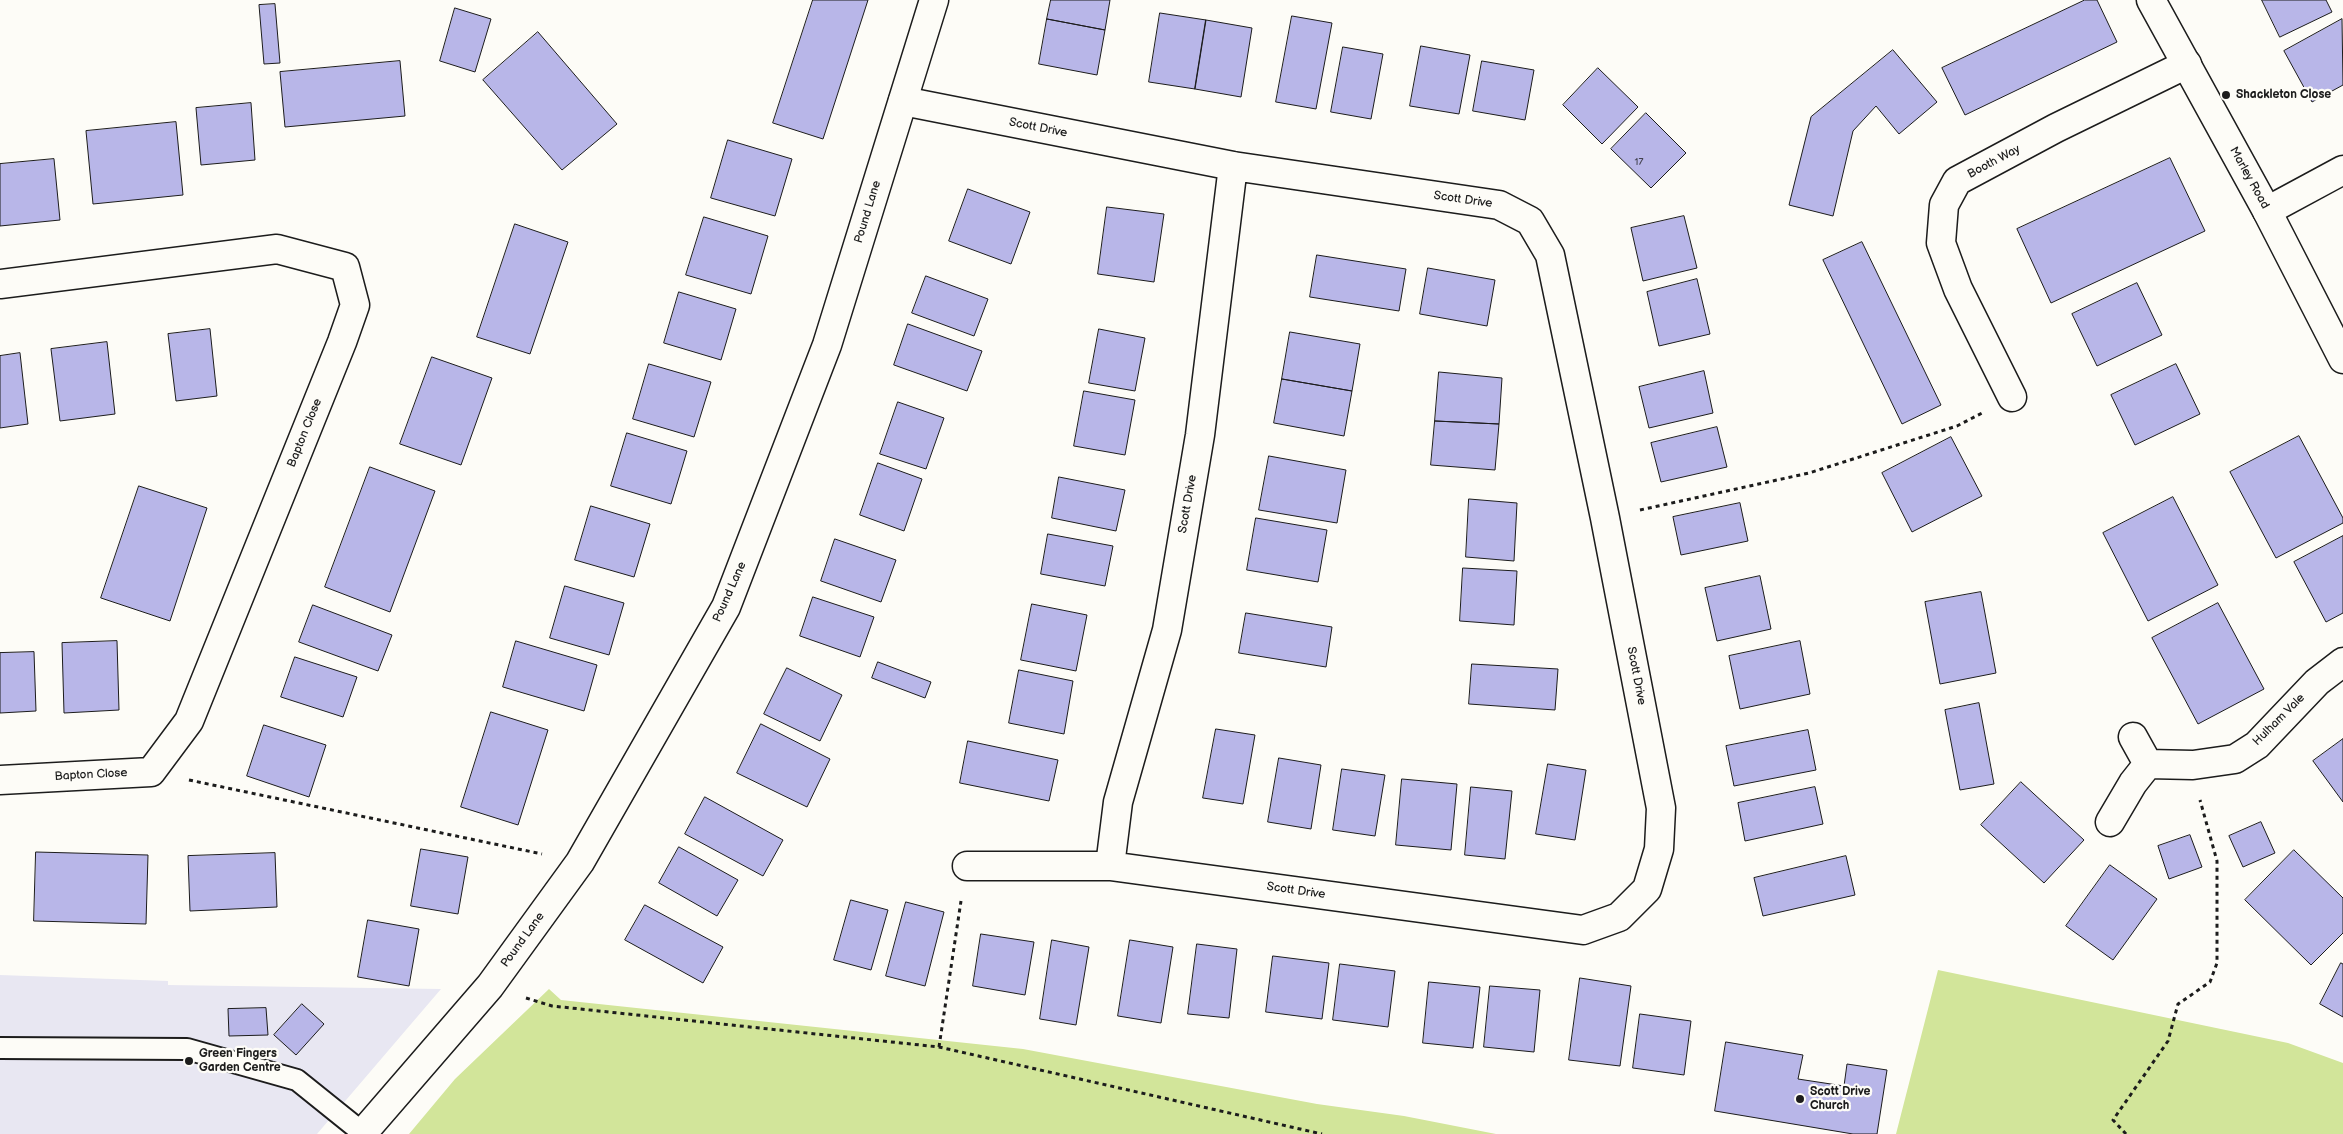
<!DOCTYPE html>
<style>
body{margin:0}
canvas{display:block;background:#fdfcf7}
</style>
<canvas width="2343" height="1134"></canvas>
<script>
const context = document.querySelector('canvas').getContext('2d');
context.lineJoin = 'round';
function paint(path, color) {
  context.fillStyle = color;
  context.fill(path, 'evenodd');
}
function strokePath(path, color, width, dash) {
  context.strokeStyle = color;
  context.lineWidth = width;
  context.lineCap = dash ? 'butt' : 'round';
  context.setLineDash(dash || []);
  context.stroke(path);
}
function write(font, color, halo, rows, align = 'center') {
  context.font = font + ' "Balsamiq Sans",sans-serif';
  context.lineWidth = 4.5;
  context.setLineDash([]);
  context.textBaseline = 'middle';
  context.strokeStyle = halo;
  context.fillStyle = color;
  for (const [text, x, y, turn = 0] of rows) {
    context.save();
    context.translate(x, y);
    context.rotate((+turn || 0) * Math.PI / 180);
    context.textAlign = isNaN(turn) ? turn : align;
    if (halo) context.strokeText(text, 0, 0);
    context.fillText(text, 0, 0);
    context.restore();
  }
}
paint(new Path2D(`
 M0,975L168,981V985L441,989L317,1134H0Z`), '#e8e7f2');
paint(new Path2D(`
 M1938,970L2288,1043L2343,1063V1134H1896Z
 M549,989L561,1000L1023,1049L1317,1104L1404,1116L1496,1134H409L455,1079Z`), '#d2e59a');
const building = new Path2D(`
 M813,0H868L823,139L773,123Z
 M1051,0H1110L1105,30L1047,19Z
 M2085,0H2097L2117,42L1965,115L1942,68Z
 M2262,0H2326L2332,12L2280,37Z
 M275,4L280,63L264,64L259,5Z
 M455,8L491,19L475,72L440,61Z
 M1160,13L1206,20L1195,89L1149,82Z
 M1292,16L1332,23L1316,109L1276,102Z
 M1047,19L1105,30L1097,75L1039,64Z
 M2342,19L2343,85L2312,102L2284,51Z
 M1206,20L1252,28L1241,97L1195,89Z
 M538,32L617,124L562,170L483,80Z
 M1421,46L1470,55L1459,114L1410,106Z
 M1343,47L1383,54L1371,119L1331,112Z
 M1893,50L1937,102L1899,134L1876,106L1853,131L1833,216L1789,205L1811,117Z
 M400,61L405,116L285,127L280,72Z
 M1482,61L1534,70L1525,120L1473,111Z
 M1598,68L1638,107L1602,144L1563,105Z
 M251,103L255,160L201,165L196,108Z
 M1646,113L1686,153L1651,188L1611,149Z
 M176,122L183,195L93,204L86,131Z
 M728,140L792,159L775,216L711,198Z
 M2170,158L2205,231L2051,303L2017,229Z
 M54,159L60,220L0,226V164Z
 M968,189L1030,212L1011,264L949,241Z
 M1107,207L1164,214L1154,282L1098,274Z
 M1684,216L1697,268L1643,281L1631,228Z
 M704,217L768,236L751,294L686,275Z
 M515,224L568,242L530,354L477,337Z
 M1862,242L1941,405L1902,424L1823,260Z
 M1317,255L1406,269L1399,311L1310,297Z
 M1428,268L1495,280L1487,326L1420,314Z
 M926,276L988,299L974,336L912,313Z
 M1697,279L1710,334L1659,346L1647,292Z
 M2137,283L2162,335L2097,366L2072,314Z
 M679,292L736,309L721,360L664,343Z
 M908,324L982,351L967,391L894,365Z
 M210,329L217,396L176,401L168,334Z
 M1099,329L1145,338L1135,391L1089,383Z
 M1290,332L1360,344L1352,391L1282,379Z
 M107,342L115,414L60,421L51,349Z
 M20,353L28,424L0,428V356Z
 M432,357L492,378L461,465L400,444Z
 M649,364L711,382L694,437L633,419Z
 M2176,364L2200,414L2135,445L2111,395Z
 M1704,371L1713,413L1649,428L1639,387Z
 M1439,372L1502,378L1499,424L1435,421Z
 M1282,379L1352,391L1344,436L1274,423Z
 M1084,391L1135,400L1125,455L1074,446Z
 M898,402L944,418L926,469L880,454Z
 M1435,421L1499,424L1495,470L1431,465Z
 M1717,427L1727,467L1661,482L1651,443Z
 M627,433L687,451L671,504L611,486Z
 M2299,436L2343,518V523L2276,558L2230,472Z
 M1951,437L1982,496L1912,532L1882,473Z
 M1269,456L1346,470L1337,523L1259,510Z
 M878,463L922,479L904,531L860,515Z
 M370,467L435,491L390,612L325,587Z
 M1059,477L1125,490L1116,531L1052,518Z
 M139,486L207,508L170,621L101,598Z
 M2173,497L2218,585L2148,621L2103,533Z
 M1469,499L1517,503L1514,561L1466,557Z
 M1740,503L1748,541L1681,555L1673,517Z
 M591,506L650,524L634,577L575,560Z
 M1256,518L1327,530L1318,582L1247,570Z
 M1048,534L1113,546L1105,586L1041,574Z
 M2343,536V613L2326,622L2294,562Z
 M835,539L896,560L881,602L821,581Z
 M1463,568L1517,571L1514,625L1460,621Z
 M1760,576L1771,629L1717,641L1705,588Z
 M565,586L624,603L609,655L550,638Z
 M1981,592L1996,673L1940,684L1925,602Z
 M813,597L874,617L860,657L800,636Z
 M2218,603L2264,689L2198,724L2152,638Z
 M1032,604L1087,615L1076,671L1021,660Z
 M313,605L392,635L378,671L299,642Z
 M1246,613L1332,627L1326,667L1239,653Z
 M117,641L119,710L64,713L62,643Z
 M516,641L597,665L584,711L503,687Z
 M1800,641L1810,694L1740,709L1729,656Z
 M34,652L36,711L0,713V653Z
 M295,657L357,677L343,717L281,697Z
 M878,662L931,682L925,698L872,678Z
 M1472,664L1558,669L1555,710L1469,704Z
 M787,668L842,695L820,741L764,714Z
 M1019,670L1073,681L1064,734L1009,723Z
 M1979,703L1994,784L1960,790L1945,710Z
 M491,712L548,730L518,825L461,807Z
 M761,724L830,759L807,807L737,773Z
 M264,725L326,745L309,797L247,776Z
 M1216,729L1255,735L1243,804L1203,798Z
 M1808,730L1816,770L1734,786L1726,746Z
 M2343,739V802L2313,761Z
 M968,741L1058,760L1049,801L960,783Z
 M1279,758L1321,765L1311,829L1268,822Z
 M1548,764L1586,770L1575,840L1536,834Z
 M1342,769L1385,775L1375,836L1333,830Z
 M1402,779L1457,784L1451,850L1396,845Z
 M2021,782L2084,840L2044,883L1981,825Z
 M1471,787L1512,791L1505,859L1465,855Z
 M1815,787L1823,824L1745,841L1738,803Z
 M705,797L783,840L763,876L685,834Z
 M2261,822L2275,853L2243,867L2229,836Z
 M2190,835L2202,867L2169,879L2158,846Z
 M679,847L738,880L717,916L659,883Z
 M421,849L468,857L458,914L411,906Z
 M2294,850L2343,898V933L2311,965L2245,900Z
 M36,852L148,855L146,924L34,921Z
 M275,853L277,907L190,911L188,856Z
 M1846,856L1855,895L1763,916L1754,878Z
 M2110,865L2157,899L2113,960L2066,926Z
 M851,900L888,910L871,970L834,960Z
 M906,902L944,912L925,986L886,976Z
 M645,905L723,947L703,983L625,940Z
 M368,920L419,929L409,986L358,977Z
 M981,934L1034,942L1025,995L973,986Z
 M1052,940L1089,947L1076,1025L1040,1019Z
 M1130,940L1173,947L1161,1023L1118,1016Z
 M1197,944L1237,949L1229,1018L1188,1014Z
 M1273,956L1329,963L1322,1019L1266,1012Z
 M2341,963L2343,964V1017L2320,1004Z
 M1340,964L1395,971L1388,1027L1333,1020Z
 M1580,978L1631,986L1620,1066L1569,1060Z
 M1429,982L1480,987L1473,1048L1423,1043Z
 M1490,986L1540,990L1534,1052L1484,1047Z
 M302,1004L324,1024L296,1055L274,1035Z
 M266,1008L268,1035L229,1036L228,1009Z
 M1640,1014L1691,1021L1684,1075L1633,1068Z
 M1726,1042L1803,1055L1798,1079L1844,1086L1847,1064L1887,1070L1877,1134H1853L1715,1111Z`);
paint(building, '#b8b6e8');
strokePath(building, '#1c1c1c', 1);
const lane = new Path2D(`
 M0,1048L187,1049L297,1080L363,1133`);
const street = new Path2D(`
 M903,101L1233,166L1499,205L1530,221L1550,255L1605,518L1661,808L1659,849L1647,889L1619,917L1583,930L1110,866L1118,802L1167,630L1200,435L1233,166
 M2267,211L2343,170
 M0,284L277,249L345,267L355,305L342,342L189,721L151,772L0,780
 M2012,397L1958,289L1941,243L1944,205L1957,181L2056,128L2187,64
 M2148,764L2193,765L2235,759L2257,745L2317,682L2343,662
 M2110,822L2133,783L2148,764L2133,737
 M967,866H1110`);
const secondary = new Path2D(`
 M2151,0L2267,211L2343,359
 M362,1134L490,986L580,862L726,607L827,345L934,0`);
strokePath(lane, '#1c1c1c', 24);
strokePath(street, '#1c1c1c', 31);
strokePath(secondary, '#1c1c1c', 31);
strokePath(new Path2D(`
 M1640,510L1809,473L1957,426L1982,413
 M189,780L542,854
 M526,998L552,1006L939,1047L1322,1134
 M939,1047L961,901
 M2126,1134L2113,1120L2168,1041L2178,1004L2210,982L2217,963V861L2200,800`), '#1c1c1c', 3, [4, 4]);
strokePath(lane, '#fdfcf7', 20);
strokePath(street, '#fdfcf7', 28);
strokePath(secondary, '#fdfcf7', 28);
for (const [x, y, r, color] of [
 [2226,95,5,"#1c1c1c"],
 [189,1061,5,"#1c1c1c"],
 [1800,1099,5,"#1c1c1c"]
]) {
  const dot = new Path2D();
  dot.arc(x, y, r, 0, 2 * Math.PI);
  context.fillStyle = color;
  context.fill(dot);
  strokePath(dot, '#fdfcf7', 2);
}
write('10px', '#43424f', null, [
 ["17",1639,162]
]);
write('bold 12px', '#1c1c1c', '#fdfcf7', [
 ["Shackleton Close",2236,95],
 ["Green Fingers",199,1054],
 ["Garden Centre",199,1068],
 ["Scott Drive",1810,1092],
 ["Church",1810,1106]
], 'left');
write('12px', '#1c1c1c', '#fdfcf7', [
 ["Scott Drive",1038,128,11],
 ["Booth Way",1994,162,-28],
 ["Marley Road",2249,178,61],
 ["Scott Drive",1463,200,8],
 ["Pound Lane",868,212,-73],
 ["Bapton Close",305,433,-68],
 ["Scott Drive",1188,504,-80],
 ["Pound Lane",730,592,-66],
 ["Scott Drive",1636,676,79],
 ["Hulham Vale",2279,720,-45],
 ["Bapton Close",91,775,-3],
 ["Scott Drive",1296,891,8],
 ["Pound Lane",523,940,-54]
]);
</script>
